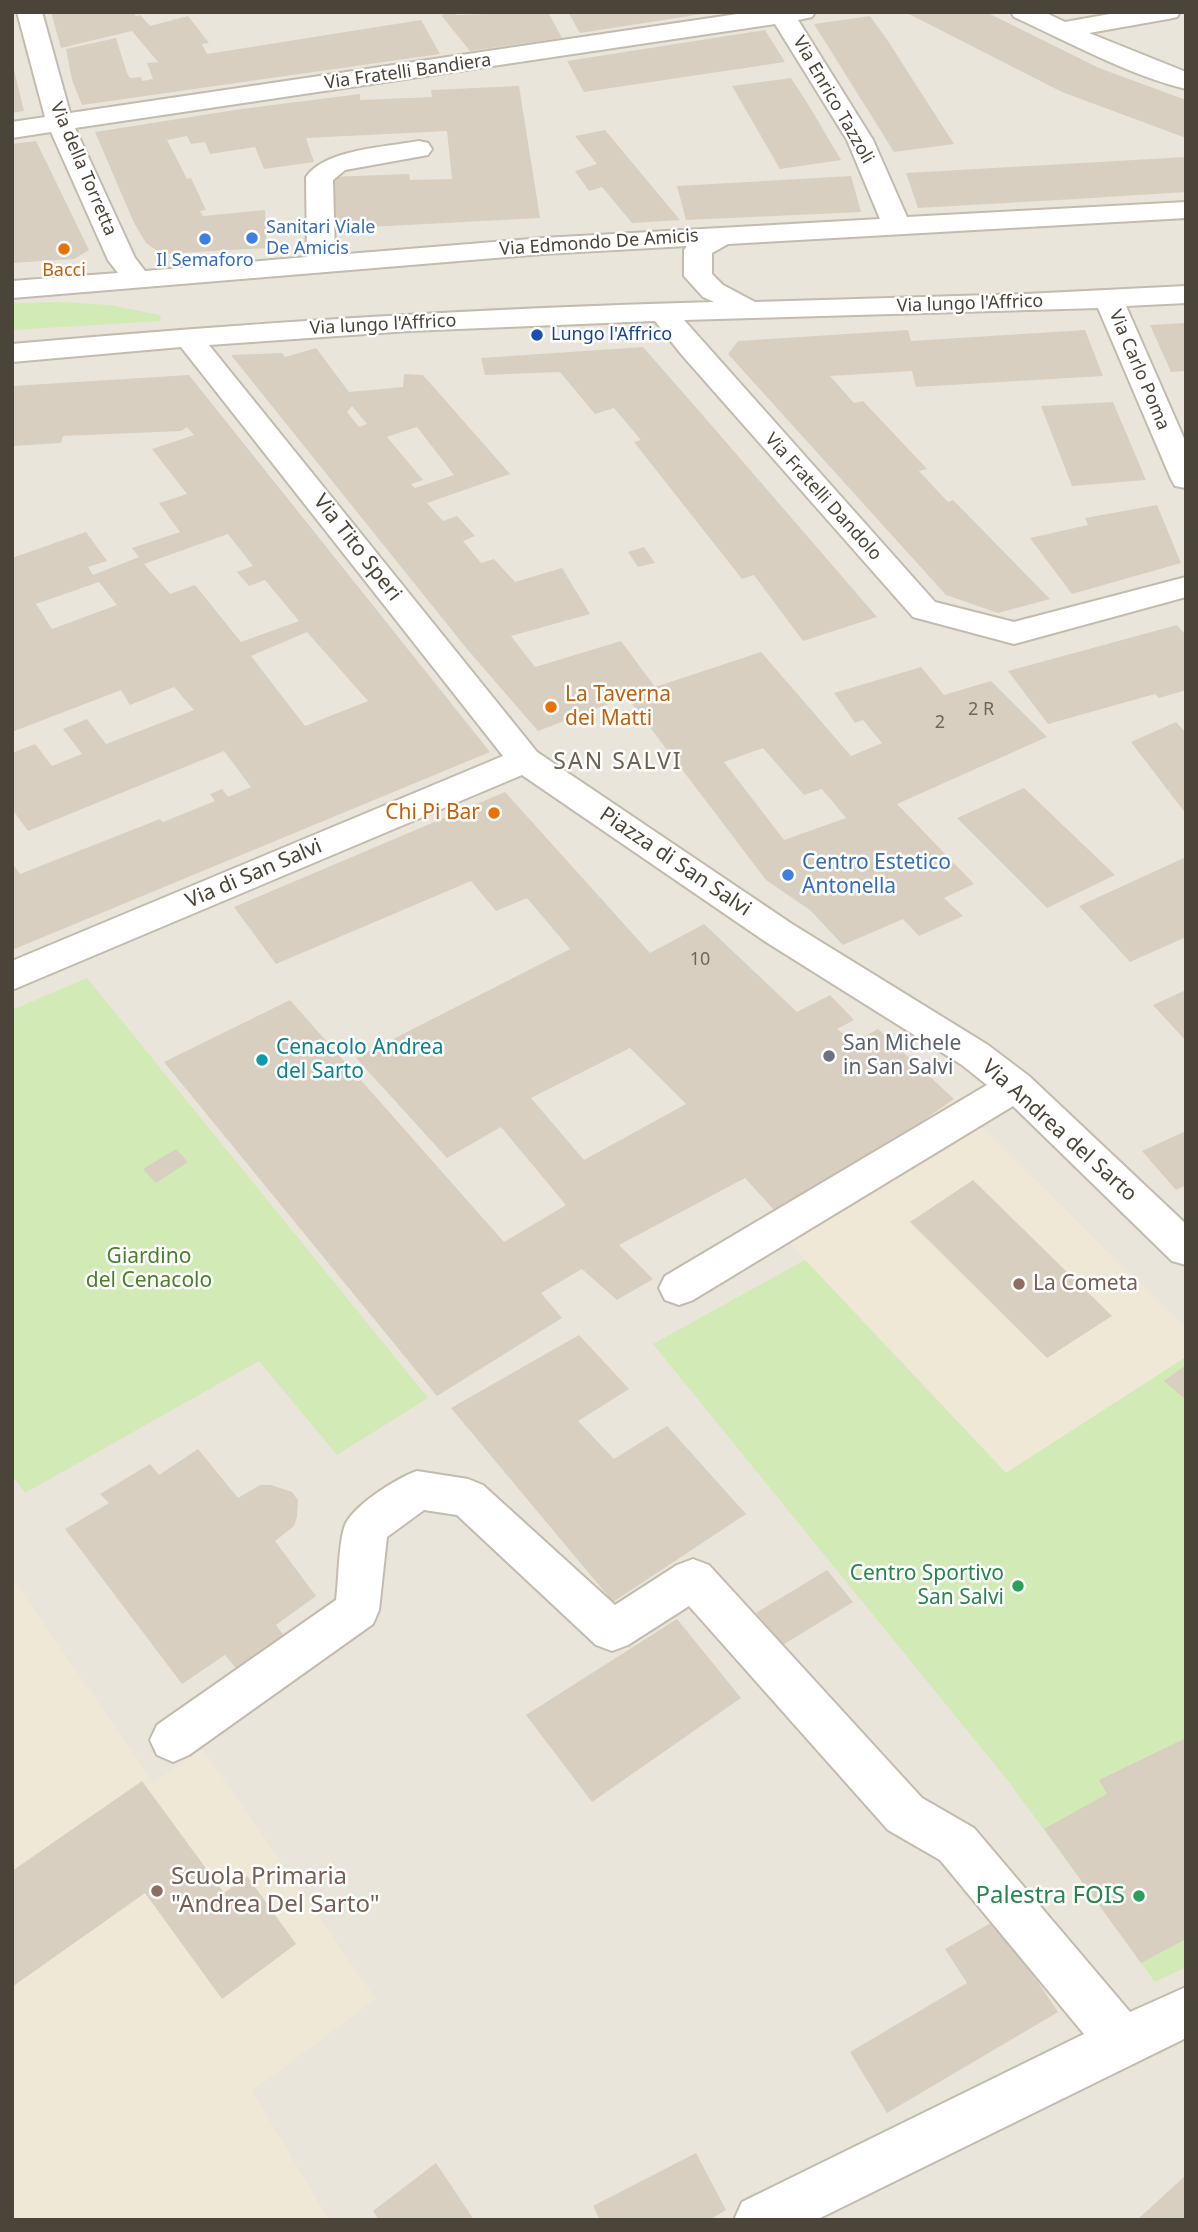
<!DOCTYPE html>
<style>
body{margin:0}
#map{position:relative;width:1198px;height:2232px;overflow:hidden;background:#f6f3ec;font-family:"Noto Sans",sans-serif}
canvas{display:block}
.frame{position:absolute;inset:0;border:14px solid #4b4439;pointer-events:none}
</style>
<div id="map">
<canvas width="1198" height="2232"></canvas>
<div class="frame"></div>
</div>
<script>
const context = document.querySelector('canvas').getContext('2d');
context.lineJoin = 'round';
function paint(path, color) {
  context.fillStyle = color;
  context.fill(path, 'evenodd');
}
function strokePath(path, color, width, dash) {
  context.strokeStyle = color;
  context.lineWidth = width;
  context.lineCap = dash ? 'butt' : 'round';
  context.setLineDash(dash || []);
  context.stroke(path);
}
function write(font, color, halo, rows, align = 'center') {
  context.font = font + ' "Noto Sans",sans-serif';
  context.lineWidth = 5;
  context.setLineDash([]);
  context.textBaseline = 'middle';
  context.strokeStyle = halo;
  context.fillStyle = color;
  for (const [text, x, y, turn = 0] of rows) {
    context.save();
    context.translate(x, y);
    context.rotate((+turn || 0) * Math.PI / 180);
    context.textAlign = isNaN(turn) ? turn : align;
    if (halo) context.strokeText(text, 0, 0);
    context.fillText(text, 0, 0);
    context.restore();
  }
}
paint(new Path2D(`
 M12,12H1186V2220H12Z`), '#eae5da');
paint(new Path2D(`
 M981,1126L1186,1328V1357L1006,1473L787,1240Z
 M12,1578L154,1783L202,1748L376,1999L252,2091L329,2220H12Z`), '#efe8d6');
paint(new Path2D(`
 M62,302L110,305L160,315L161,321L12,330V303Z
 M87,978L428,1398L337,1455L259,1361L25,1493L12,1475V1010Z
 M805,1260L1006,1473L1186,1357V1967L1155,1982L1009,1782L653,1344Z`), '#d2eab5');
paint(new Path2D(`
 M51,12H133L136,16L140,15L150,26L188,16L209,43L202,44L207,54L421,20L440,54L82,105L72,80L66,49L116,38L127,73L130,78L141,77L142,81L153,79L147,63L158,62L132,31L61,48Z
 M453,12L456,15L548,12L562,38L470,51L441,15Z
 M568,12H702V14L580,33Z
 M905,12H986L1099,68L1186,100V138L1062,92Z
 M870,16L888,41L954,144L894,152L814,24Z
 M765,30L785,62L584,92L567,61Z
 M12,61L24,111L12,113Z
 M791,78L808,104L841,160L780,169L732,86Z
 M519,86L540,218L331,229L329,177L409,174L410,180L452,179L447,131L306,138L314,162L264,169L255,147L210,154L205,142L191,144L187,136L167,140L187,179L191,178L206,210L200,211L203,216L265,210L267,248L162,254L146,243L134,223L95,132L241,109L360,94V100L432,97L431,90Z
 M605,130L680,220L632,223L602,187L589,191L575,171L597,164L575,136Z
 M36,141L89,250L74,259L12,263V144Z
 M1186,157V192L1076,199L918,208L906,173Z
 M851,176L861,212L686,220L677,186Z
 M1186,323V371L1171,372L1150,325Z
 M908,330L911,341L1085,330L1103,376L916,387L912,371L830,376L854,403L863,401L927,469L919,471L948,502L953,500L1050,599L998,613L946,595L728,354L738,341Z
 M643,347L700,412L877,617L803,641L754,575L742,579L634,442L641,440L614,408L595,414L560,372L485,375L481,358Z
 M316,348L349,392L403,387L404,374L423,375L510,474L427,503L443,521L457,516L475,536L463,541L481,563L494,559L515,582L562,568L590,614L511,636L535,667L621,641L655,687L761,652L851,756L882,743L863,720L855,723L834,693L921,667L944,695L991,681L1047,737L897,804L974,884L944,898L963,916L919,936L903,919L843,945L810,910L766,880L627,697L538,731L467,649L231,355L282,353L285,357ZM352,406L367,424L359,427L347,412ZM417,427L454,475L415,488L411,484L423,480L387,437ZM763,748L804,795L822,789L846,818L784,840L724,762Z
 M189,375L490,752L12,950V863L20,874L160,819L163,822L215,801L210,794L222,789L228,797L251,787L224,751L28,831L12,809V753L35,744L52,766L82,754L63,729L87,719L106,744L194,710L174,687L130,705L121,690L12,732V558L86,532L107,561L88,567L93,575L139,557L132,548L180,532L159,503L187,494L152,449L194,435L187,427L181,431L63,436L61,443L12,446V386ZM228,534L253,566L237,572L249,586L265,580L299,621L241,642L195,585L170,594L144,564ZM99,582L117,605L52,629L36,604ZM307,632L368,701L305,726L251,656Z
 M1113,402L1146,480L1072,486L1041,406Z
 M1157,505L1181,563L1072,594L1030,538L1088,525L1085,518Z
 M644,547L655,563L638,567L628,552Z
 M1177,625L1186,635V690L1159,698L1155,694L1048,724L1008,671Z
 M1176,722L1186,733V814L1131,742Z
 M1024,788L1115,875L1047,908L957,818Z
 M505,792L650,953L704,924L797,1012L830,995L854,1020L837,1029L854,1042L878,1029L954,1099L908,1131L775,1211L745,1178L619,1245L653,1279L617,1300L582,1269L541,1293L562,1318L437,1396L164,1062L290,1000L504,1242L566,1205L501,1127L447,1158L356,1058L570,949L527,898L496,911L471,881L276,964L234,907ZM630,1048L686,1104L584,1160L531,1098Z
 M1186,857V937L1130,962L1079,906Z
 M1186,990V1041L1153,1005Z
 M1186,1131V1185L1176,1190L1142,1151Z
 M176,1149L188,1162L156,1183L143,1169Z
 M973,1180L1112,1316L1047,1358L910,1222Z
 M579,1335L629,1389L578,1421L614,1459L667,1426L746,1514L613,1602L451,1408Z
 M1186,1365V1400L1164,1381Z
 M198,1449L238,1498L260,1485H271L292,1492L298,1500L297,1517L294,1526L275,1541L316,1596L276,1625L284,1636L238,1671L225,1655L182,1684L65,1529L109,1503L100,1494L150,1464L159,1475Z
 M827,1570L853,1602L781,1646L756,1613Z
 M677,1619L741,1698L592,1802L526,1715Z
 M1186,1738V1939L1141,1963L1044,1829L1107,1794L1099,1780Z
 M142,1781L224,1893L247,1876L296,1944L222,1999L145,1893L12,1987V1871Z
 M996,1920L1058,2012L887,2113L850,2052L967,1983L945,1949Z
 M696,2153L726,2210L709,2220H600L593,2206Z
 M436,2163L474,2220H379L373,2211Z
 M1186,2175V2220H1137Z`), '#d8cfc1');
const minor = new Path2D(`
 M17,12H42L70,113L751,12H815L812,17L798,20L873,140L907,217L1186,202V218L728,244L712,253V274L723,285L755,302L1025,294L1186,286V303L1126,306L1186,443V488L1175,486L1171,479L1098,308L684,320L935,602L1014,622L1186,577V597L1014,644L913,617L681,354L655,321L409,331L209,345L537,752L792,924L988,1045L1029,1076L1186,1224V1265L1172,1261L1013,1106L693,1300L679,1305L665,1300L659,1288L665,1276L987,1085L962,1065L766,942L522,775L12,990V961L503,756L181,347L12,362V344C246,323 479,308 714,302L703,297L684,276V250L687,246L543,254L12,298V281L118,273L108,260L51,132L12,138V122L45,117ZM775,24L847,140L880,219L543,238L335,255L333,180L345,170L428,155L432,149L428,143L419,141C387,147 325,149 306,177L307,257L145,271L135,258L75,128Z
 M1011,12H1044L1065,22L1121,12H1180L1177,17L1168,19L1089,33L1186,72V89C1126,74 1069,42 1014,17Z
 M417,1471L468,1479L483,1485L615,1605L677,1565L693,1559L709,1565L922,1798L974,1828L1130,2012L1186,1987V2038L816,2220H734L742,2202L1084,2034L940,1860L888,1830L689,1606L628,1645L612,1651L596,1645L457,1515L424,1510L387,1537L379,1610L373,1624L189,1755L173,1762L157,1755L150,1740L157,1725L336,1600C339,1577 338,1550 344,1528C350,1507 397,1478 417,1471Z`);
strokePath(minor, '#c2bbae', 4);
paint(minor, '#fff');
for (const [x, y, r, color] of [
 [252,238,7,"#3f7fe0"],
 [205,239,7,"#3f7fe0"],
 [64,249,7,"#e8710a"],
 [537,335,7,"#1a4fb4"],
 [551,707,7,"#e8710a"],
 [494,813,7,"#e8710a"],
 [788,875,7,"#3f7fe0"],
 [829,1056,7,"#6b7280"],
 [262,1060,7,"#0f9aa8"],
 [1019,1284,7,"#8d6e63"],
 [1018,1586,7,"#2e9e5b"],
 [157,1891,7,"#8d6e63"],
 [1139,1896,7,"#2e9e5b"]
]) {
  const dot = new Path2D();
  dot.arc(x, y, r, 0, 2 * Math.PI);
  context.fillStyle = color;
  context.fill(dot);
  strokePath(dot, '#fff', 2.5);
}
write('18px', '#4b4439', '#fff', [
 ["Via Fratelli Bandiera",408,72,-8],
 ["Via Enrico Tazzoli",833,100,60],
 ["Via della Torretta",83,169,67],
 ["Via Edmondo De Amicis",599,243,-4],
 ["Via lungo l'Affrico",970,304,-2],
 ["Via lungo l'Affrico",383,325,-3],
 ["Via Carlo Poma",1139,370,67],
 ["Via Fratelli Dandolo",823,497,48]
]);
write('18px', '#366cbe', '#fff', [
 ["Sanitari Viale",266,228],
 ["De Amicis",266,249],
 ["Il Semaforo",205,261,"center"]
], 'left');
write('18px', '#c56008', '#fff', [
 ["Bacci",64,271]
]);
write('18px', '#164399', '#fff', [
 ["Lungo l'Affrico",551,335]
], 'left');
write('18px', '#6e675b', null, [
 ["2 R",981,710],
 ["2",940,723],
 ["10",700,960]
]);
write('21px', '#4b4439', '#fff', [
 ["Via Tito Speri",357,548,52],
 ["Piazza di San Salvi",675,862,34],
 ["Via di San Salvi",254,874,-23],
 ["Via Andrea del Sarto",1059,1131,42]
]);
write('21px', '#c56008', '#fff', [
 ["La Taverna",565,695],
 ["dei Matti",565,719],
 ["Chi Pi Bar",480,813,"right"]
], 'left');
write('21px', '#366cbe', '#fff', [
 ["Centro Estetico",802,863],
 ["Antonella",802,887]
], 'left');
write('21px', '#5b616d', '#fff', [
 ["San Michele",843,1044],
 ["in San Salvi",843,1068]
], 'left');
write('21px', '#0d838f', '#fff', [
 ["Cenacolo Andrea",276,1048],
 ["del Sarto",276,1072]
], 'left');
write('21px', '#4a7f2a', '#fff', [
 ["Giardino",149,1257],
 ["del Cenacolo",149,1281]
]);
write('21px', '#785e54', '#fff', [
 ["La Cometa",1033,1284]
], 'left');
write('21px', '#27864d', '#fff', [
 ["Centro Sportivo",1004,1574],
 ["San Salvi",1004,1598]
], 'right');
context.letterSpacing = '2px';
write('23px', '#6e6250', '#fff', [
 ["SAN SALVI",618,762]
]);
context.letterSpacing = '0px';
write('24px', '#785e54', '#fff', [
 ["Scuola Primaria",171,1877],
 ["\"Andrea Del Sarto\"",171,1905]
], 'left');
write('24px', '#27864d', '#fff', [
 ["Palestra FOIS",1125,1896]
], 'right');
</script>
